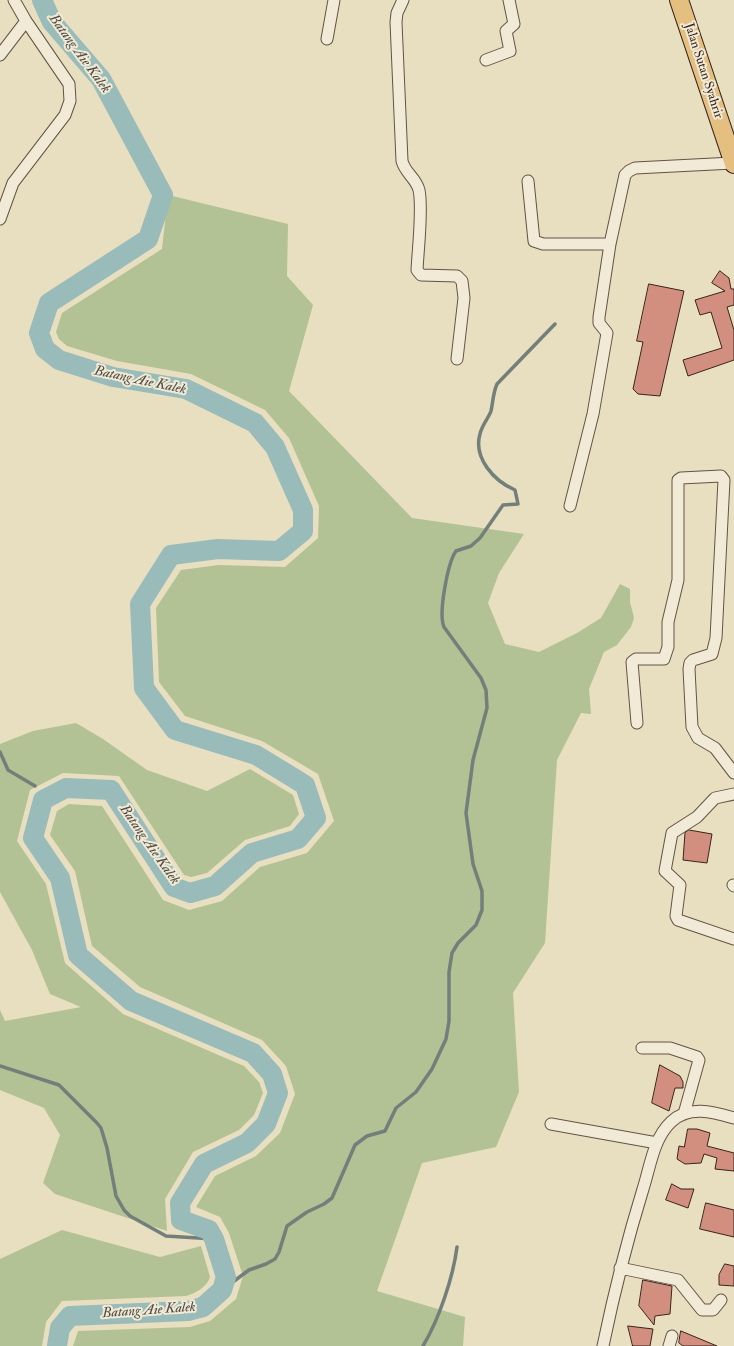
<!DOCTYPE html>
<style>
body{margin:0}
canvas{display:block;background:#e8dec0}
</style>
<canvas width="734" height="1346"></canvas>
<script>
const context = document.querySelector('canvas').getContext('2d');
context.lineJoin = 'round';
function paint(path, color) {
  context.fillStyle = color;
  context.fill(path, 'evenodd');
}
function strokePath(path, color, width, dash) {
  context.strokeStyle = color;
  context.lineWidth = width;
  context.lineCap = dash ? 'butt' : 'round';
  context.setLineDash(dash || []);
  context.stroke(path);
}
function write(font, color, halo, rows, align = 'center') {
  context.font = font + ' "IM FELL Double Pica",serif';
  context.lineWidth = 4;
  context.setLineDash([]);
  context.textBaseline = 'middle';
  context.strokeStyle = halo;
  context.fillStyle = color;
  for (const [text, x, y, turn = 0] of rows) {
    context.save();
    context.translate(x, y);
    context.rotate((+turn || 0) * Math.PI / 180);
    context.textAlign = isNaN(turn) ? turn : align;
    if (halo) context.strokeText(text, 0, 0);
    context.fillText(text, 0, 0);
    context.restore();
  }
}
paint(new Path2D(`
 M168,195L288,224L287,276L313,305L289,391L412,518L524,534L499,573L488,603L505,644L539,652L577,633L601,618L620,584L630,589V602L634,618L631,627L617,645L604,652L589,689L591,714L581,713L557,760L545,943L513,993L519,1092L496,1147L422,1163L377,1291L465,1317L463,1346H73L78,1331L190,1327L210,1321L236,1299L243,1276L229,1233L220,1217L196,1207L215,1176L256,1156L280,1133L295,1094L286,1066L262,1040L140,987L92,946L75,871L50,835L57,811L69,804L102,806L163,900L189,910L222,901L260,867L307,853L334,821L318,774L262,741L185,716L159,682L156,608L181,570L219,565L285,567L318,538L319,506L289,438L265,410L191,374L117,361L67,346L59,339L56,332L62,313L162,249Z
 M76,723L103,739L147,770L207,791L250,769L293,795L299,814L290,826L245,840L207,873L191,877L184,875L119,776L63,773L30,790L17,841L46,884L65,963L123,1014L244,1066L259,1082L263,1093L254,1115L239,1130L193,1152L165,1199L167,1231L55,1194L43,1183L60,1135L44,1108L0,1090V1010L5,1021L81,1007L50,994L32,950L0,892V744L33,731Z
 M62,1230L160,1257L201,1246L210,1277C207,1287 196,1293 186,1296L62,1301L46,1322L42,1346H0V1259Z`), '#b3c294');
strokePath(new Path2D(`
 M0,752L8,770L35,786
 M0,1066L59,1085L97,1123L101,1128L107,1148L116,1196L124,1210L130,1216L166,1236L214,1239
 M222,1290L249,1270L266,1264L275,1259L279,1252L287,1226L307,1212L324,1204L332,1198L355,1145L367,1136L385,1131L396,1108L416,1092L432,1069L446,1039L449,1021V972L452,953L458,943L476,925L482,910V891L473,864L466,813L473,760L487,708L486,690L481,678L444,627C438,613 448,562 456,551L471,546L480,538L503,505L518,504L515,490C494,481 473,458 480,434C482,425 488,419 491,411C493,402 493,393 497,384L555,324
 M423,1346C439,1319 453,1278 457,1247`), '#727f7a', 3.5);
strokePath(new Path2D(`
 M42,0L52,22L101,79L163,195L148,239L49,303L39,333L45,349L59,360L113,377L186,389L255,423L275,447L303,510V531L279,551L218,549L171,555L140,604L144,688L175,730L256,755L305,785L316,818L298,839L252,853L215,886L190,893L174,887L111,790L66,788L43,800L33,838L60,878L78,955L131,1001L253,1053L272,1074L278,1093L266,1124L247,1143L204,1164L180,1203L181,1220L209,1230L214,1239L226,1277L222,1290L203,1307L188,1311L70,1316L60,1328L57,1346`), '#99bbb9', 20);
const building = new Path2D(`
 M720,271L729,278L731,289H734V305L727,307L734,330V360L688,376L683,360L722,348L711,312L700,315L695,300L725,291L712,283Z
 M649,284L684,291L660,396L638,394L633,389L643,342L637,341Z
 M689,830L712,834L707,863L683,860L685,833Z
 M660,1065L680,1076L683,1082V1088H675L669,1111L652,1103Z
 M688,1129H697L710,1133L707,1146L734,1153V1171L715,1169L717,1158L704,1154L701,1163L685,1164L677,1159L679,1146L684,1147Z
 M672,1184L681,1189H694L688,1208L666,1200Z
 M706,1203L734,1210V1237L700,1229Z
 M725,1264L734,1266V1286L719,1285V1275Z
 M643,1280L672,1286L670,1314L655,1316L654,1325L639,1306Z
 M628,1326L653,1329L650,1346H633Z
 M681,1331L717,1346H683L679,1343Z`);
paint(building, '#d28e7e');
strokePath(building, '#38251c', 1);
const minor = new Path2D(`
 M403,0L397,13L396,22L402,161C405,173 416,178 419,190C423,209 418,249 417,270L421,275L457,276L462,281L464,298L457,359
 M327,39L334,0
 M0,55L26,21
 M486,60L510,51L506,31L514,24L509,0
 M528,181L534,241L543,244H610
 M0,219L13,183L65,115L70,101L69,84L26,21L14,0
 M570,506L593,414L607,333L599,323V317L610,244L625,175L629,171L635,168L733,163
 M637,723L632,662L636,659H664L668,647V622L678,580V480L681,478L721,476L724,480L716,638L712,654L693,660L690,663L689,669L692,727L698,738L715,748L734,773
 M734,794L715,798L697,817L672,833L665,871L680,885L676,916L678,920L734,939
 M733,885L734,886
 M642,1048H670L697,1057L699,1060L684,1114
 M551,1124L657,1143
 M620,1268L678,1280L702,1310H713L721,1300
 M603,1346C614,1293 627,1241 643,1189C650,1168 653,1139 671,1122C689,1105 713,1112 734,1118
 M669,1346L672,1336`);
const trunk = new Path2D(`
 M679,0L734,164`);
strokePath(minor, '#645345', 13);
strokePath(trunk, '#38251c', 20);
strokePath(minor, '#f0ead6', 11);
strokePath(trunk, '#e4bf80', 18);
write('13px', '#38251c', '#f0ead6', [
 ["Jalan Sutan Syahrir",703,71,72]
]);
write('italic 14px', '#504a43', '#f0ead6', [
 ["Batang Aie Kalek",79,54,54],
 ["Batang Aie Kalek",140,381,12],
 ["Batang Aie Kalek",149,845,55],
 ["Batang Aie Kalek",149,1311,-4]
]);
</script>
